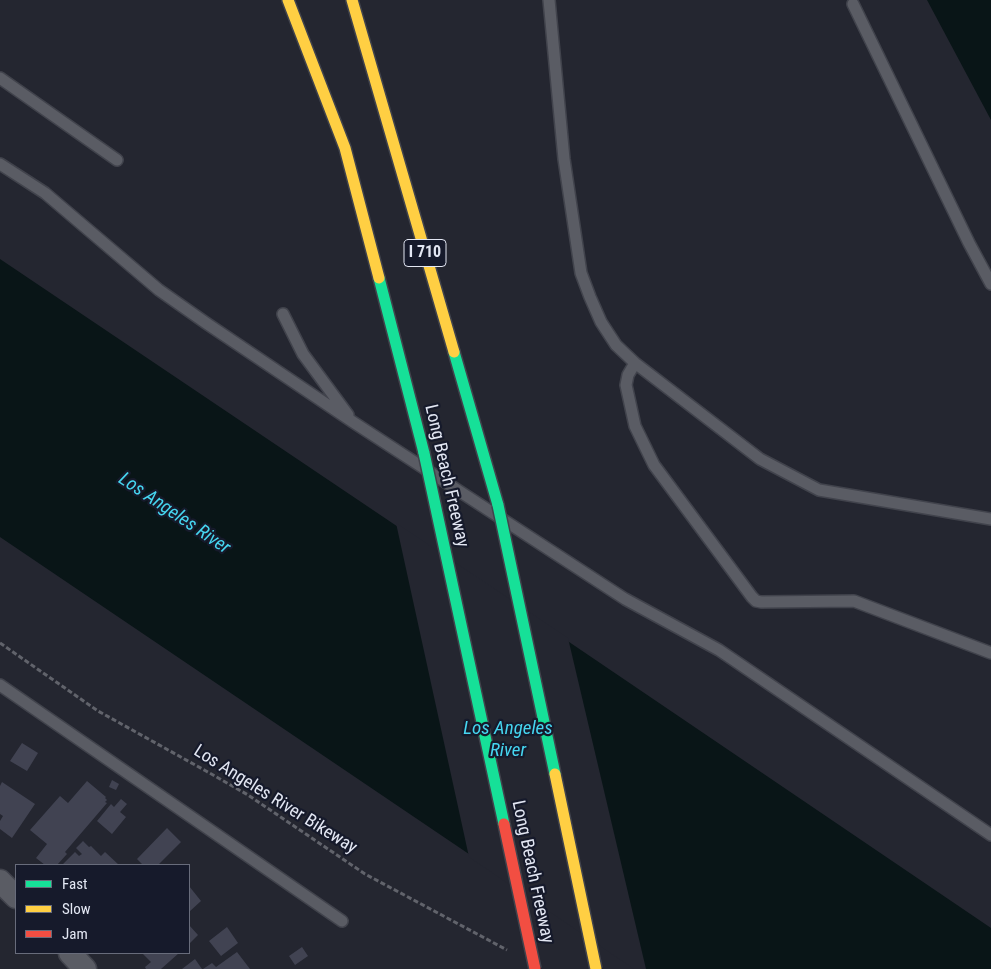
<!DOCTYPE html>
<style>
body{margin:0}
#map{position:relative;width:991px;height:969px;overflow:hidden;background:#242630;font-family:"Roboto Condensed",sans-serif}
canvas{display:block}
.legend{position:absolute;left:15px;top:864px;width:175px;height:90px;box-sizing:border-box;background:#161a2b;border:1px solid #686c7b;margin:0;padding:6px 9px;list-style:none;font-size:15px;color:#e3e7f3}
.legend li{display:flex;align-items:center;gap:10px;height:25px}
.legend b{width:25px;border:1px solid #686c7b}
</style>
<div id="map">
<canvas width="991" height="969"></canvas>
<ul class="legend">
<li><b style="height:6px;background:#16e098"></b>Fast</li>
<li><b style="height:6px;background:#ffcf43"></b>Slow</li>
<li><b style="height:6px;background:#f24e42"></b>Jam</li>
</ul>
</div>
<script>
const context = document.querySelector('canvas').getContext('2d');
context.lineJoin = 'round';
function paint(path, color) {
  context.fillStyle = color;
  context.fill(path, 'evenodd');
}
function strokePath(path, color, width, dash) {
  context.strokeStyle = color;
  context.lineWidth = width;
  context.lineCap = dash ? 'butt' : 'round';
  context.setLineDash(dash || []);
  context.stroke(path);
}
function write(font, color, halo, rows, align = 'center') {
  context.font = font + ' "Roboto Condensed",sans-serif';
  context.lineWidth = 4.5;
  context.setLineDash([]);
  context.textBaseline = 'middle';
  context.strokeStyle = halo;
  context.fillStyle = color;
  for (const [text, x, y, turn = 0] of rows) {
    context.save();
    context.translate(x, y);
    context.rotate((+turn || 0) * Math.PI / 180);
    context.textAlign = isNaN(turn) ? turn : align;
    if (halo) context.strokeText(text, 0, 0);
    context.fillText(text, 0, 0);
    context.restore();
  }
}
paint(new Path2D(`
 M927,0H991V120Z
 M0,259L575,646L991,928V969H639L0,537Z`), '#091517');
paint(new Path2D(`
 M396,523L568,638L646,969H634L469,857Z`), '#242630');
paint(new Path2D(`
 M22,743L38,753L27,771L10,761Z
 M112,780L119,784L116,790L109,787Z
 M87,781L106,797L105,798L107,800L105,802L107,803L65,852L67,854L57,865H45L36,858L47,844L30,830L60,796L68,803Z
 M2,782L35,804L12,838L0,829V821L3,816L0,814V786Z
 M121,799L127,804L120,812L126,817L112,834L97,821L111,804L114,807Z
 M167,828L181,842L158,865H143L137,859Z
 M83,841L89,847L91,846L101,856L105,852L119,865H62L75,852L79,856L82,854L76,848Z
 M189,886L201,901L189,912Z
 M189,925L198,935L189,944Z
 M227,927L238,943L221,956L209,941Z
 M302,947L308,956L295,965L289,956Z
 M237,952L250,969H203L212,963L216,967Z
 M142,953H179L161,969H146L145,967L151,962Z
 M195,959L202,969H182Z`), '#414352');
const lane = new Path2D(`
 M549,0L564,159L581,273L590,297L601,322L616,345L635,363L760,459L819,490L991,519
 M853,4L969,243L991,284
 M0,78L117,160
 M0,164L45,193L159,290L206,323L353,422L625,599L719,650L991,835
 M283,314L303,354L348,415
 M635,363L628,375L626,385L635,426L654,465L752,597L756,601L761,602L854,601L991,653
 M0,685L342,921`);
const street = new Path2D(`
 M0,881L16,897
 M70,953L85,969`);
const fast = new Path2D(`
 M379,278L424,453
 M454,352L498,505`);
const slow = new Path2D(`
 M288,0L345,148L379,278
 M352,0L454,352`);
strokePath(lane, '#41434c', 14);
strokePath(street, '#41434c', 25);
strokePath(fast, '#41434c', 14);
strokePath(slow, '#41434c', 14);
strokePath(new Path2D(`
 M0,643L98,711L206,771L248,795L365,874L507,950`), '#61636b', 3, [5, 2.5]);
strokePath(lane, '#5a5c64', 11);
strokePath(street, '#5a5c64', 22);
strokePath(fast, '#16e098', 11);
strokePath(slow, '#ffcf43', 11);
const fastBridge = new Path2D(`
 M424,453L504,824
 M498,505L555,774`);
const slowBridge = new Path2D(`
 M555,774L596,969`);
const jamBridge = new Path2D(`
 M504,824L535,969`);
strokePath(fastBridge, '#41434c', 14, []);
strokePath(slowBridge, '#41434c', 14, []);
strokePath(jamBridge, '#41434c', 14, []);
strokePath(fastBridge, '#16e098', 11);
strokePath(slowBridge, '#ffcf43', 11);
strokePath(jamBridge, '#f24e42', 11);
for (const [x, y, w] of [
 [425,253,42]
]) {
  const box = new Path2D();
  box.roundRect(x - w / 2, y - 13.5, w, 27, 4);
  context.fillStyle = '#161a2b';
  context.fill(box);
  strokePath(box, '#e3e7f3', 1);
}
write('bold 16px', '#e3e7f3', null, [
 ["I 710",425,253]
]);
write('18px', '#e3e7f3', '#161a2b', [
 ["Long Beach Freeway",446,476,77],
 ["Los Angeles River Bikeway",275,800,32],
 ["Long Beach Freeway",532,872,78]
]);
write('italic 19px', '#46d6f0', '#161a2b', [
 ["Los Angeles River",174,514,34],
 ["Los Angeles",508,729],
 ["River",508,751]
]);
</script>
